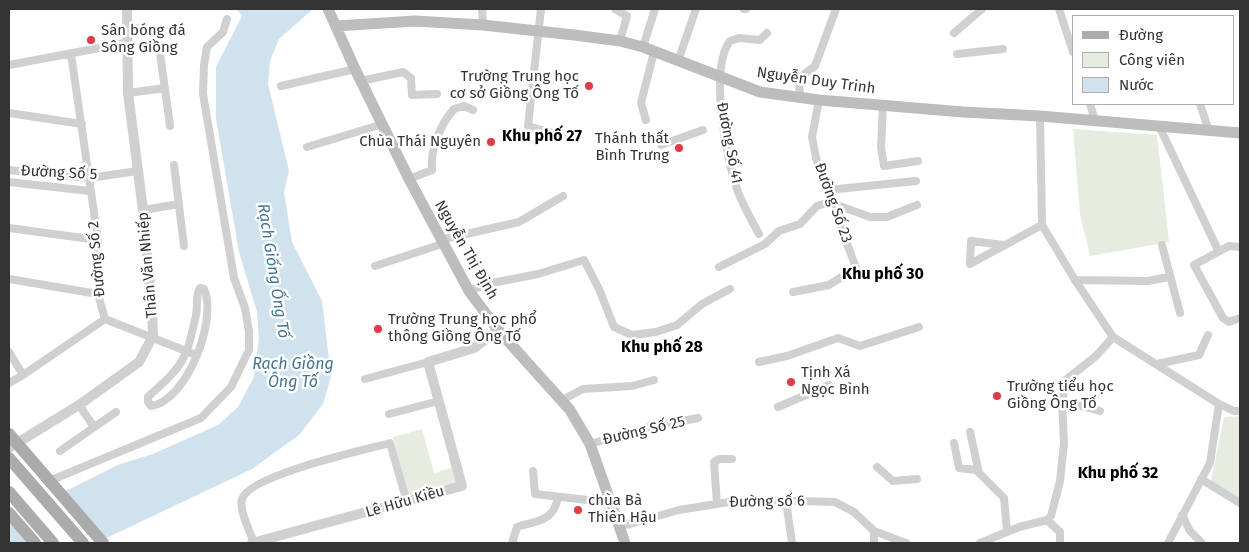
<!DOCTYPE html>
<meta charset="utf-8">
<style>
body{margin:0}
#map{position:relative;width:1249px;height:552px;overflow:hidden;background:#fff;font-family:"Fira Sans",sans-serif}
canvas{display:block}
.frame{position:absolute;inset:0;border:10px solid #333;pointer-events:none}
.legend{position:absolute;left:1072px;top:15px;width:162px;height:90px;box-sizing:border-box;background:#fff;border:1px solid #adadad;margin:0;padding:6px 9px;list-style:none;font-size:15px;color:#333}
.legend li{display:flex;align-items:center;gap:10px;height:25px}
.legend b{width:25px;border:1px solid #adadad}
</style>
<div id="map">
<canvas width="1249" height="552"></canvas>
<div class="frame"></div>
<ul class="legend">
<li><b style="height:6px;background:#ababab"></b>Đường</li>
<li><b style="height:14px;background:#e6ecdf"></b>Công viên</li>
<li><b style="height:14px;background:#cfe2ee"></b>Nước</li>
</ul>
</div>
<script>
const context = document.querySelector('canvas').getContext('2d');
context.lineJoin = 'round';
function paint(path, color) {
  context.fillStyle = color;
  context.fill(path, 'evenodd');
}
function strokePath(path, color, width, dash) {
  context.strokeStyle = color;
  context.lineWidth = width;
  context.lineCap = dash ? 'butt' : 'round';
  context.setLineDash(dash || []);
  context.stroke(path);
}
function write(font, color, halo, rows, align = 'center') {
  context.font = font + ' "Fira Sans",sans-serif';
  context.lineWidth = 5;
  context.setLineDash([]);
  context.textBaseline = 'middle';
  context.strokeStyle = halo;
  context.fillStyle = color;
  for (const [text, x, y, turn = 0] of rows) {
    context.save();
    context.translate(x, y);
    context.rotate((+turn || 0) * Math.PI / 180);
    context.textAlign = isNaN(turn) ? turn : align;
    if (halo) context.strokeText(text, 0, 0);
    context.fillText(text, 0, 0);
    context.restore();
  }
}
paint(new Path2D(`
 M1073,129L1157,135L1169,242L1090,256L1080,214Z
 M1240,416V500L1211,481L1224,417Z
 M422,429L434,473L454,467L458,484L409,497L393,437Z`), '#e6ecdf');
paint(new Path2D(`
 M237,9H313L279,39L270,61L268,84L289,171L284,192L292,242L322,301L331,376L323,404L299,435L252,469L96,543H9V523L32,508L120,464L153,454L218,425L238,407L254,377L259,338L257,312L239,252L216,119V67L242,16Z`), '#cfe2ee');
paint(new Path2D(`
 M62,490L101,543H27L9,520Z`), '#fff');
strokePath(new Path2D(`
 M482,9L483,25
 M541,9L528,126L563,136
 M615,9L627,16L620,41
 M744,9H746
 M1059,9L1073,52
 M954,33L982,9
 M159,46L170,126
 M643,47L655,9
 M957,54L1003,49
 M678,61L696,9
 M9,65L126,43
 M361,81L403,72L411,78L412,95L437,94
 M281,86L355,69
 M128,93L165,88
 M800,97L799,78L815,66L836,9
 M1090,104L1095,120
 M1200,104L1209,131
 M883,105L881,147L884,166L918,161
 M9,113L82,124
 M1040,116L1042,225L1075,280L1113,337L1219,404L1234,411H1240
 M646,120L641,103L654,52
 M1160,128L1218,250
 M661,145L703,130
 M307,147L383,124
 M174,165L184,246
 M9,170L89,178L138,171
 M409,179L432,170C430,149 440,125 454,109L464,106L473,110
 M9,182L90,191
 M828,190L916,181
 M143,210L179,204
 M9,228L98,240
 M759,234C751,219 742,204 737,189C726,158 709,68 730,41L739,38L760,40L767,33
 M440,240L519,222L563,196
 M1162,245L1180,313
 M1240,247L1229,246L1194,265L1223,318L1229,322L1240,318
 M970,264L1042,225
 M970,264L971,241L1004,245
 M375,266L442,244
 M719,267L765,244L779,231L800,224L817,206L829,202L870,217H887L917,205
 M9,279L98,294
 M1075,280L1148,281L1169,277
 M200,288L204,289C218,319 187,401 151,406L148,402V397C183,365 186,362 196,315C198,306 195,296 200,288Z
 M469,291L487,284L538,274L584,260L599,289L614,327L632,335L656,332L677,325L702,304L730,289
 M793,292L829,285L856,268L816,158L812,137L819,100
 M105,319L191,353
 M9,352L23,375
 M759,362L787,356L838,338L860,346L919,327
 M1157,364L1199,355L1208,335
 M365,379L428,362
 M9,383L23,375L105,319L98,294V240L71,54
 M562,400L583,389L632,386L654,380
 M1062,401L1100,411
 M79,405L94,427
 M778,407L829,385
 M389,414L439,401
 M970,432L979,473
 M954,443L959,468L976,470L1004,498L1007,531
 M590,444L649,427L698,418
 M60,451L116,412
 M877,467L893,481L917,479
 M533,471L535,494L596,501L609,498
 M47,478L49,481L201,418L231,387L249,350V332L245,308L234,278L203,94L204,65L207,47L223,32L227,19
 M1201,479L1240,503
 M786,501L792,543
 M717,504L714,462L719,459H732
 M1182,515L1190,531L1202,543
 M1047,520L1060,532V543
 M619,527L679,510L729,502L760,500L835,502L854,512L874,531L906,543
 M254,543C250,531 239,511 242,499C249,475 365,450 390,443L407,502
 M512,543L517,527C539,520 553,522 558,497
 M874,543V531
 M980,543L1019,527L1047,520L1051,516L1060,481L1064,443L1062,401L1067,379L1096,356L1113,337
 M1168,543L1210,463L1219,404`), '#d0d0d0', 8);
strokePath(new Path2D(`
 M9,448L79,405L139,362L153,336L152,307L143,210L128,93L127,9
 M252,543L462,486L428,362L474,348L498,330`), '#d0d0d0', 10);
strokePath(new Path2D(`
 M328,9L355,69L409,179L469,291L498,330L570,410L590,444L625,543
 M336,26L415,21L483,25L574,35L620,41L643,47L760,92L819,100L963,112L1040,116L1240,133`), '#bdbdbd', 11);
strokePath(new Path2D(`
 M9,458L83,543
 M9,492L53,543
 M9,513L35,543`), '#ababab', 12);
strokePath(new Path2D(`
 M9,434L103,543`), '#ababab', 12);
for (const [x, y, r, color] of [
 [91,40,5,"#e63946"],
 [589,86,5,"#e63946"],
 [491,142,5,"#e63946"],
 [679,148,5,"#e63946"],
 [378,329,5,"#e63946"],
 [791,382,5,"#e63946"],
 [997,396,5,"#e63946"],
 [578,510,5,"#e63946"]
]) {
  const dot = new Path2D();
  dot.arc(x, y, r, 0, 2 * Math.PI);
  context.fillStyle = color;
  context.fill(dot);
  strokePath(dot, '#fff', 2);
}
write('15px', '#333', '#fff', [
 ["Sân bóng đá",101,31],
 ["Sông Giồng",101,48],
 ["Trường Trung học",579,77,"right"],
 ["cơ sở Giồng Ông Tố",579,94,"right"],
 ["Thánh thất",669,139,"right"],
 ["Bình Trưng",669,156,"right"],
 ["Chùa Thái Nguyên",481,142,"right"],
 ["Trường Trung học phổ",388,320],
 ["thông Giồng Ông Tố",388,337],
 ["Tịnh Xá",801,373],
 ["Ngọc Bình",801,390],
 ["Trường tiểu học",1007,387],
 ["Giồng Ông Tố",1007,404],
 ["chùa Bà",588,501],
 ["Thiên Hậu",588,518]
], 'left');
write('15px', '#333', '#fff', [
 ["Nguyễn Duy Trinh",816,81,8],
 ["Đường Số 41",729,143,79],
 ["Đường Số 5",59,173,3],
 ["Đường Số 23",833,203,70],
 ["Nguyễn Thị Định",466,250,60],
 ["Đường Số 2",97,259,-95],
 ["Thân Văn Nhiếp",148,265,-95],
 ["Đường Số 25",644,431,-13],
 ["Lê Hữu Kiều",405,502,-16],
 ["Đường số 6",767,502,-1]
]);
write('bold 16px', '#000', '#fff', [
 ["Khu phố 27",542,137],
 ["Khu phố 30",883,275],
 ["Khu phố 28",662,348],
 ["Khu phố 32",1118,474]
]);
write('italic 16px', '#3f7597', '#fff', [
 ["Rạch Giống Ống Tố",273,271,81],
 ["Rạch Giồng",293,365],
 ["Ông Tố",293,383]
]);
</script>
